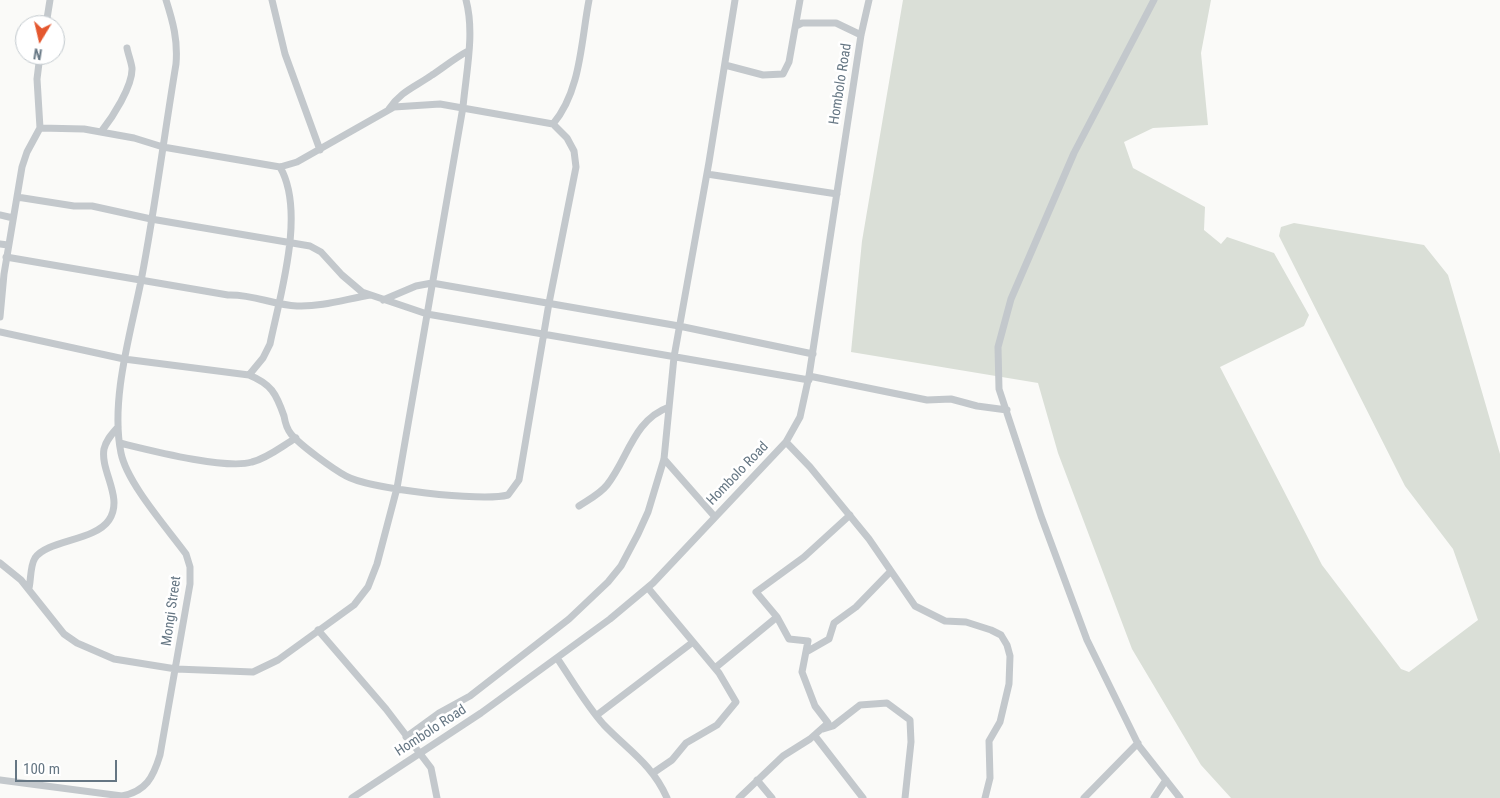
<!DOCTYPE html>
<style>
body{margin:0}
#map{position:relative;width:1500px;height:798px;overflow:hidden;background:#fafaf8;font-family:"Roboto Condensed",sans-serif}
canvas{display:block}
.north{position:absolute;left:15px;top:15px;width:50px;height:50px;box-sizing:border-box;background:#fff;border:1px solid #c1c8cd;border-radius:50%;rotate:189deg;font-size:14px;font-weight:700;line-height:20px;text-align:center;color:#657683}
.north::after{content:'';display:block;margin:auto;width:18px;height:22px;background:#e4572e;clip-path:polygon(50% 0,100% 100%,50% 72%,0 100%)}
.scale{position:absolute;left:15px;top:760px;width:102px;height:22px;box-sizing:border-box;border:2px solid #657683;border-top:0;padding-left:6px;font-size:15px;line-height:18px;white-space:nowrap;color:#657683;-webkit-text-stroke:4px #fff;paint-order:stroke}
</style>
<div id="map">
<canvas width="1500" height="798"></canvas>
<div class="north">N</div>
<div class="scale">100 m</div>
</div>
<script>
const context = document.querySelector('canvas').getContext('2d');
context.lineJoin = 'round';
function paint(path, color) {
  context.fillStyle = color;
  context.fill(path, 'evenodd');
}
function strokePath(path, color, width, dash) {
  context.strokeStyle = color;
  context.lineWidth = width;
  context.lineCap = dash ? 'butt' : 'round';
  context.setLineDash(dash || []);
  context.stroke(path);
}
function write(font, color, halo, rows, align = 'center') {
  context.font = font + ' "Roboto Condensed",sans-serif';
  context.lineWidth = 5;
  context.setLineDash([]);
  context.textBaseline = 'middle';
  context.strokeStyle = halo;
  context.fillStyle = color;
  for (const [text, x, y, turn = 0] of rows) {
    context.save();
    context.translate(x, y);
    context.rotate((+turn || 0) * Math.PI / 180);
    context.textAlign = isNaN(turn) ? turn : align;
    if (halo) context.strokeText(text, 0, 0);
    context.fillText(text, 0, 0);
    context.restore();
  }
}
paint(new Path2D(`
 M903,0H1211L1201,53L1208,125L1153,128L1124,142L1133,168L1205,207L1204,230L1221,244L1227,237L1274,253L1309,315L1304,326L1220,367L1322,565L1401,669L1409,672L1478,620L1453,549L1405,486L1279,236L1281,227L1294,223L1424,245L1448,275L1500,454V798H1231L1201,765L1132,649L1058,453L1038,383L851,352L862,241Z`), '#dadfd7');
strokePath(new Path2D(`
 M272,0L285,54L320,150
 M1154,0L1074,153L1011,299L998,347L999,389L1041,516L1087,640L1139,746L1180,798
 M46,25L50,0
 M796,26L802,23H836L861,35
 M725,65L763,75L783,74L789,62L800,0
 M389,109C401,91 415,87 432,75C444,67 455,58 468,51
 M553,124C581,91 581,41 589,0
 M101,132C112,118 133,86 132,68C131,61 128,54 127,48
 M707,174L837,194
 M17,197L74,206H92L151,219L310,246L321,252L342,275L362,292L427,314L809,380
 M0,215L13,218
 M0,244L8,245
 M6,257L228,295C253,294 273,305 297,306C322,307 346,299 370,295
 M383,300L416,286L432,283L679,326L813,354
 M0,317L4,274L22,167L27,152L40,128L37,79L40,55
 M0,332L124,359L249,375C271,384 276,393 284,416C285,422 287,429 291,434C300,445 333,469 346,476C369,489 482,502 508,495L519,480L549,303L576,167L574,151L567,138L553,124L440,104L394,107L297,162L280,167L163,147L134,138L84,129L40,128
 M249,375L263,358L270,344C280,295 306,212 280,167
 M809,376L927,400L951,399L977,406L1007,410
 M786,442L810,467L869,539L915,606L945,621L966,622L991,630L1001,635L1007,645L1010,656L1009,684L1000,722L989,741L990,778L985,798
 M120,443C149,450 226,470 252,462C268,458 282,446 296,438
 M664,459L715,517
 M579,506C588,500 600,494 607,485C628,459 633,420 669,407
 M0,563L21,580L64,634L77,643L114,659L176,669L253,672L278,660L354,605L368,587L377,564L397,488L463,107C466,73 475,33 466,0
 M29,588C31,580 30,566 35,558C47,540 95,541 109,520C124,498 100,471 104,449C106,440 112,434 118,427
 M648,588L719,673L736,702L717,725L686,743L672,760L653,773
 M318,630L386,709L431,768L437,798
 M808,651L829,639L834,623L856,607L890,572
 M557,658C572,680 586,705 604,725C628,750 652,764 667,798
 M715,668L777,617
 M597,715L693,642
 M823,729L833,726L860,705L887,703L910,720L911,742L905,798
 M815,736L863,798
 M406,737L439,713L470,696L569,619L608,582L621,566L638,534L648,512L664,459L674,357L709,162L735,0
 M0,780L122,796C146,791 153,778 160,755L190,584V567L186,554C167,528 127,483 121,453C110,400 131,332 141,281C155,209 164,136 176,64C178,40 173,22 166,0
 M757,780L772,798
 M352,798L481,713L610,619L653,583L786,442L800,417L809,376L861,35L869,0
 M739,798L783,756L810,739L828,723L815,706L802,672L808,641L789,639L777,617L756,592L804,557L850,515
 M1084,798L1138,743
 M1154,798L1166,780`), '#c3c8cc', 7);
write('14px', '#657683', '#fff', [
 ["Hombolo Road",841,84,-81],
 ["Hombolo Road",738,474,-46],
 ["Mongi Street",172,611,-82],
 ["Hombolo Road",431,731,-33]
]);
</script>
